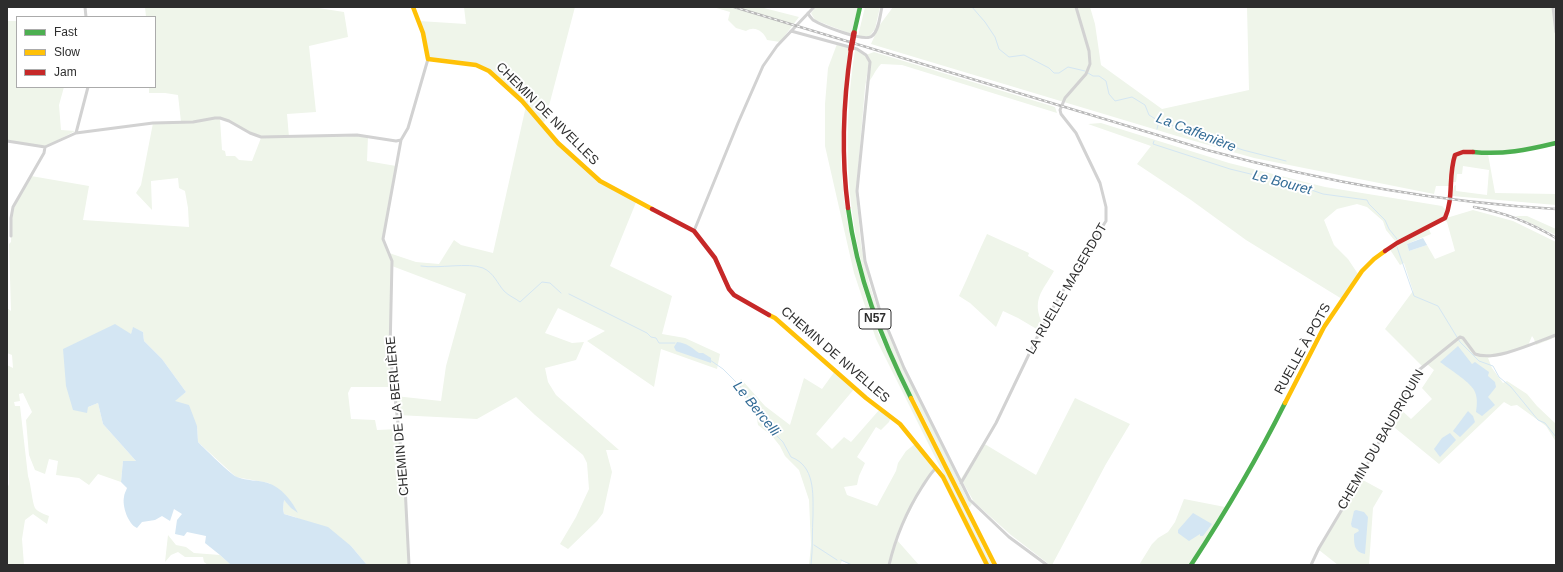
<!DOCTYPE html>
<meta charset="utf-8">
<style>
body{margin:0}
#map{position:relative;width:1563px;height:572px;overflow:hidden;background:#fff;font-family:Helvetica,sans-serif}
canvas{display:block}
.frame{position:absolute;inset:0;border:8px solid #2d2d2d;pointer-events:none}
.legend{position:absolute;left:16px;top:16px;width:140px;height:72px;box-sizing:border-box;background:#fff;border:1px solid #ababab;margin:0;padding:5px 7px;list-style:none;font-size:12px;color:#2d2d2d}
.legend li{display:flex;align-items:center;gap:8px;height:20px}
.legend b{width:20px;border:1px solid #ababab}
</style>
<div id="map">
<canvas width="1563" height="572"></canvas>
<div class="frame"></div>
<ul class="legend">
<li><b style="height:5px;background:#4caf50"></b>Fast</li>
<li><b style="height:5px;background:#ffc107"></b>Slow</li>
<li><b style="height:5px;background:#c62828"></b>Jam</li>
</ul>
</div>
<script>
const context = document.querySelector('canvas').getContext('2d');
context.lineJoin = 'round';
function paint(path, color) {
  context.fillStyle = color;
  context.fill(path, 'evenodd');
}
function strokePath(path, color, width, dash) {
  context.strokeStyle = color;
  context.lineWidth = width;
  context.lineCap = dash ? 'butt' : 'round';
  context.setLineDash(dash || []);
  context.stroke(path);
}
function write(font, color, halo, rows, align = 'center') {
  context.font = font + ' Helvetica,sans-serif';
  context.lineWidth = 4;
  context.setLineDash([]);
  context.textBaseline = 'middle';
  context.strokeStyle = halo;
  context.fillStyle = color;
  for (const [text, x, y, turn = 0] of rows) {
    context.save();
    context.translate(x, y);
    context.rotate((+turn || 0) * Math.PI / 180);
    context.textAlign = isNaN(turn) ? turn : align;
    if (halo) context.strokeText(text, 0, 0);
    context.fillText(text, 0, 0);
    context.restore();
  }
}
paint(new Path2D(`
 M145,7H312L344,12L348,37L309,46L316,112L287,114L289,137L368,136L367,161L396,166L383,239L389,253L416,262L439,264L454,240L461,245L493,253L526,106L485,68L428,59L419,21L466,24L464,7H575L545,121L541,124L600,181L637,200L610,266L672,296L662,334L685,338L720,354L717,369L661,349L654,387L587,341L605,331L558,308L545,333L572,343L584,342L576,360L545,368L548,382L556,395L619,450H606L612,472L603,513L597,521L568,549L560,544L576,517L589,489L587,463L583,455L535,415L516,397L477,419L397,415L395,396L441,401L446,366L466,294L392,266L390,352L395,387H351L348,393L351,419L375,420L377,430L398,429L405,486L409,565H367L351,546L295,517L284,514L283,509L284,500L297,512L269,483L236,477L198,442L197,426L174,401L186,392L162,359L144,341L143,332L133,328L131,334L88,407L98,403L103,424L136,461H123L121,482L98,474L89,485L79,478L56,475L58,461L49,459L45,474L35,470L29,455L26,420L32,412L23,393L19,394L20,401L14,402L15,406H20L28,476C31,484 32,502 35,508C38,512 44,514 49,516L47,524L33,514L25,520L22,539L24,565H7V489L9,484L7,365L13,368L12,355L7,353V308L11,311L9,244L11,242L12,211L31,176L89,186L83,220L189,227L188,208L185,191L179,188L178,178L151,181L152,210L136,193L141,185L153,123L181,122L178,95L165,93H149V87H155V17H146ZM220,119L229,121L261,138L252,161L239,160L235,156H226L225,151L222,150Z
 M713,7H760L799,17L780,42L767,40C764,32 755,25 746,31L736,28L728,20L730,12Z
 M816,7H858L851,34L815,20L811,13Z
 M865,7H880L875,29L869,37L858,36Z
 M893,7H1090L1095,24L1101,65L1162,109L1249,90L1247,7H1553L1556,32V143L1520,152L1488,154L1495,193L1556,194V205L1452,196L1454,186L1456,185V191L1487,195L1489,170L1463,166L1462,174H1457L1456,182H1452L1451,186H1436L1434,194L1254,158L1177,136L871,44L879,26Z
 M7,21H17V87H64L59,105L61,130L75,131L45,147L7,141Z
 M837,44L849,48C846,73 843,99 842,124C837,196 854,267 879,335L992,565H989L876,339L854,273L825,146V104L828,68Z
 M855,49L865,55L869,62L865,88L856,193L861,245L869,283L876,304L895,350L966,496L972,504L969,508C952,475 936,442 919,408C906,383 893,358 883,332C847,238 840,148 855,49Z
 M874,52L1055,107L1057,113L902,65L881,64C874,71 873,79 866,84L870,65L866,55Z
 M1101,123L1229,163L1325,187L1442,206L1447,211L1442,219L1395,241L1386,230L1383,221L1367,207L1357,204L1337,209L1324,220L1334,245L1348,259L1358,274L1342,299L1246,240L1191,200L1137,164L1151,146L1088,124Z
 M1473,210L1513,221L1556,242V337L1536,345L1534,339L1532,336L1529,343L1530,346L1488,358L1492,368L1503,383L1507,381L1527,394L1537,406L1556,424V442L1546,426L1517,405L1511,406L1504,402L1439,464L1389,423L1398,407L1411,419L1432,399L1422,388L1434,370L1427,364L1424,368L1385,329L1413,291L1404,263L1400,265L1389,248L1428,227L1431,234L1407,244L1409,251L1427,245L1435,259L1455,251L1447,222L1443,219Z
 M1515,216H1527L1556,229V235Z
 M987,234L1029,253L1028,256L1054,271C1042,292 1031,300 1043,325L1040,331L1018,318L1003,311L996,327L970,303L959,296C969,275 977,255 987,234Z
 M835,371L855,388L816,434L832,449L844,437L851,442L880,409L891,417L889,422L881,430L876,427L857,457L865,463L859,476L857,485L844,487L847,495L877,506L896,471L898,463L906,451L915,444L935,469L921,489L896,539L919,565H852L842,561L840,565H809L811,545L809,500L799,470L785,456L780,446L772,436L758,425L756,413L736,386L741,379L765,406L790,425L804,378L822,389Z
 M1075,398L1130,424L1106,464L1052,565H1050L1011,535L974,502L961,479L983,443L1036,475Z
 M1361,479L1383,491L1373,508L1369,565H1338L1319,550Z
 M1184,499L1225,507L1189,565H1139L1152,544L1158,538L1168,532L1175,522Z
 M168,535L176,545L186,547L194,553L220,555L231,565H208L204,562L203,557H185L178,552L171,555L165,562Z`), '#eff5ea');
paint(new Path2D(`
 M1423,238L1427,245L1409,251L1407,244Z
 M115,324L131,334L133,327L143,332L144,341L162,359L186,392L175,401L189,405L197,426L198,442C205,449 230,474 237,477C247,481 258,480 268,483C281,487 292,501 298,513L291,508L284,500L283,509L284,514L328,527L351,546L367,565H231L220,555L205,543L206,536L187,532L184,536L175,534L177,520L182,514L174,509L170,521L162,516L155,520L142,522L137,528C128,524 122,506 124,497C124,494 126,491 127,488L121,482L123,461H136L103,424L98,403L88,407L87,413L73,410L66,386L63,349Z
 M677,342C687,343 692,348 699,353H703L711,358V363L676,351L674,347Z
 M1458,346L1472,364L1475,362L1489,372L1488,376L1495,382L1496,387L1488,397L1495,405L1482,416L1476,412C1477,405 1478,397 1474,390C1469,381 1449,369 1440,362Z
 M1468,411L1473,416L1475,422L1460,437L1453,431Z
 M1450,433L1456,440L1440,457L1434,449L1442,438Z
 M1356,510L1364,512L1368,517L1365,554C1354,552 1354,544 1354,534L1359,531L1358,529L1352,527L1351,524L1354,511Z
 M1193,513L1212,524L1203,536H1200V534L1189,541L1178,533V530Z`), '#d4e6f3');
strokePath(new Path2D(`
 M972,7L985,22L995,37L999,49L1009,57L1024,55L1049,68L1054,73H1059L1068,67L1085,71
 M1088,73L1093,76H1099L1106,81L1109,94L1115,101L1132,97L1145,105L1149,115L1159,121L1243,150L1286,161
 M1157,129L1159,121
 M1154,141L1153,144L1230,169L1300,186L1323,194L1367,200L1369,204L1385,220L1389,229L1397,239
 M1397,247L1414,296L1438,306L1460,342L1479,361L1493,366L1499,377L1511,387L1538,420L1545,423L1556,437
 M421,266C439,269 468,262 483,268C494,273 497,283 504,291C509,296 515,298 520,302L542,282L550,283L561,293
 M569,294L647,333L651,337L656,338L659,343H675
 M710,360L723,369L740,386L768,427L783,442L791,457C815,466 813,493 813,515C812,532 813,548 811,565
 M814,545L837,560
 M841,560L852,565`), '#d4e6f3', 1);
strokePath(new Path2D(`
 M85,7L86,17
 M1553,7L1556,32
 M808,13C809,16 811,18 813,20C821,25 865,43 872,36C879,31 880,15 882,7
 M791,31L857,49L866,55L870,62L857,191L865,261L879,308L904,368L970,500L1009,537L1047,565
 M76,133L88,87
 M7,141L45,147L76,133L153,123L193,122L215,118H220L229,121L250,133L261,137L357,135L396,141L401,140
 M694,231L738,123L763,66L777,46L814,7
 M11,236V218L13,207L44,153L45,147
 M961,483L996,423L1043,325L1078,265L1106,221V207L1100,183L1076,133L1061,114L1060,110L1065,98L1086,74L1090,64L1089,51L1076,7
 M409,565L405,486L390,352L392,261L383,239L401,140L408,128L428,59
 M889,565C896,536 906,512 922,487C926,481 930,474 935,469
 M1311,565L1319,548L1353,491L1396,410L1419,370L1460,337L1463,338L1475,354C1495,362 1536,342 1556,335`), '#d2d2d2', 3);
strokePath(new Path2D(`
 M854,33L860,7
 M1473,152C1503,155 1527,150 1556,143
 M848,208C857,276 881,338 911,398
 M1191,565C1225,513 1257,459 1285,403`), '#4caf50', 4.5);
strokePath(new Path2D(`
 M413,7L423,33L428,59L476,65L489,71L522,101L558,143L600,181L652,209
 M769,315L775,318L866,398L900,424L943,477L987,565
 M911,398L995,565
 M1285,403L1324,327L1362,271L1374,259L1385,251`), '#ffc107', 4.5);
strokePath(new Path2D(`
 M848,208C841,155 843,103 851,49
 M652,209L694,231L715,258L729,289L734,295L769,315
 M1385,251L1397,243L1445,218C1454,198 1448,176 1455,155L1463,152H1473`), '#c62828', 4.5);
const rail = new Path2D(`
 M734,7L1207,150C1321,181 1437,202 1556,209
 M1474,207C1503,212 1531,223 1556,238`);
strokePath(rail, '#b9b9b9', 2.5);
strokePath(rail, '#fff', 1, [3]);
strokePath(new Path2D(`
 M851,49L854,33`), '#c62828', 5.5);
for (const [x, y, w] of [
 [875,319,32]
]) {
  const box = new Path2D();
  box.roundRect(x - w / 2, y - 10, w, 20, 3);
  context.fillStyle = '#fff';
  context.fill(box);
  strokePath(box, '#2d2d2d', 1);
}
write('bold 12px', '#2d2d2d', null, [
 ["N57",875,319]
]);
write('13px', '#2d2d2d', '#fff', [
 ["CHEMIN DE NIVELLES",547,114,45],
 ["LA RUELLE MAGERDOT",1067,289,-60],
 ["RUELLE À POTS",1303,349,-61],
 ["CHEMIN DE NIVELLES",835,355,41],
 ["CHEMIN DE LA BERLIÈRE",398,416,-95],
 ["CHEMIN DU BAUDRIQUIN",1381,440,-60]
]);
write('italic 14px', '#336c96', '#fff', [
 ["La Caffenière",1196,133,21],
 ["Le Bouret",1282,183,15],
 ["Le Bercelli",756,409,51]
]);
</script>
